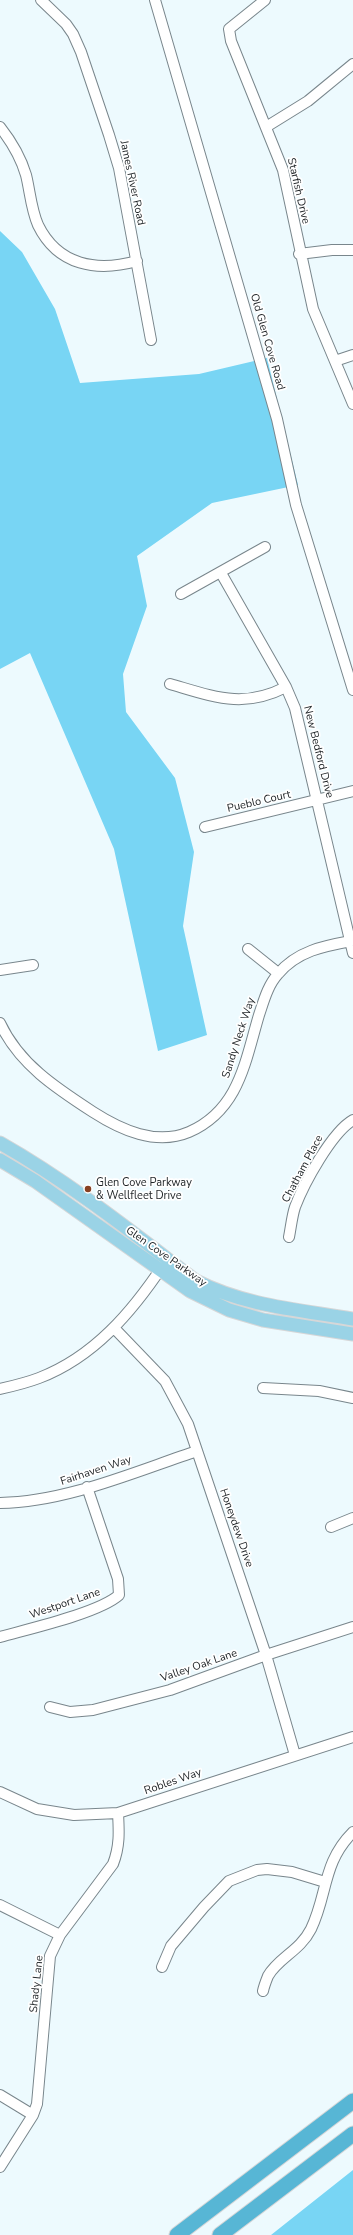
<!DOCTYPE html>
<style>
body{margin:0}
canvas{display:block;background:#edfafe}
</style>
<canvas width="353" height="2235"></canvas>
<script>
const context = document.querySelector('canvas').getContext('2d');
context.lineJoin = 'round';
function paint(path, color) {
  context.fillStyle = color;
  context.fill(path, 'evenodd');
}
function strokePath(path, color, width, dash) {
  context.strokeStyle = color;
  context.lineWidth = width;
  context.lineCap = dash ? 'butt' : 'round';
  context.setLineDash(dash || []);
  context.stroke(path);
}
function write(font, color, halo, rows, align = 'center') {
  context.font = font + ' "Nunito Sans",sans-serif';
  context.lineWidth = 3.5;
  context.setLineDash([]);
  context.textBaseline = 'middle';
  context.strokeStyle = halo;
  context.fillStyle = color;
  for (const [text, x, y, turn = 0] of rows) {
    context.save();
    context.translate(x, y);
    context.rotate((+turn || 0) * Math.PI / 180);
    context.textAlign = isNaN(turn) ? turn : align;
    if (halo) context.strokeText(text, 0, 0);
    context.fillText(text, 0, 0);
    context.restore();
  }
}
paint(new Path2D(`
 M0,231L22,252L55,309L80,383L199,374L267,358L298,485L212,503L137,556L147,606L123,674L126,712L175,778L194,852L183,926L207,1035L158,1051L114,849L30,653L0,669Z
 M353,2170V2235H271Z`), '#78d5f4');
const minor = new Path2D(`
 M41,0L66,24L73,34L81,52L109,135L119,168L151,340
 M155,0L277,419L296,505L353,690
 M265,0L229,29L231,41L283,170L313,309L353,404
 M0,127C11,141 21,158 26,175C30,191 31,209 38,225C58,266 97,272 137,261
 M266,127L308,101L353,64
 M299,254L332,250H353
 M335,361L353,355
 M221,573L286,687L295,708L353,953
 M181,594L265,547
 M170,684C215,697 243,709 286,687
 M205,827L353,791
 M248,949L278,973
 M0,970L33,965
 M0,1023C19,1064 56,1088 93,1112C121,1130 156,1146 189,1132C239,1110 245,1062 259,1015C264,1000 268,985 278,974C297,951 324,946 351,941
 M289,1237C291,1227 292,1216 295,1207C304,1183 332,1132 353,1120
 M115,1329L165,1381L188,1424L266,1655L295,1755
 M263,1388L319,1391L353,1398
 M0,1389C13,1386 26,1383 39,1378C94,1357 132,1312 164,1264
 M0,1503C66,1502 134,1472 197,1451
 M331,1527L353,1518
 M0,1637C28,1629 99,1613 119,1595L118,1579L87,1487
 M50,1707L70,1712L93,1710L170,1690L266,1655L353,1627
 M0,1792L37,1809L74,1815L118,1813L353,1737
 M0,1905L60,1935
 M162,1967L171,1946L204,1907L229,1881L257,1870L267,1869L292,1872L325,1882
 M263,1991C264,1986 266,1981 268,1976C278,1958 300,1951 311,1929C328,1894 322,1863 353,1832
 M0,2095L33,2115
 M0,2167L33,2115L37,2104L50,1956L60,1935L113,1864C120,1846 119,1831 118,1813`);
const major = new Path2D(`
 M0,1143C69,1182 133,1233 196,1281C245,1306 300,1310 353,1319
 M0,1160L35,1181L190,1291L229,1310L263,1320L353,1334`);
const highway = new Path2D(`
 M177,2235L353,2101
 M220,2235L353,2134`);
strokePath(minor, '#79868c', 12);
strokePath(major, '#d6d7d8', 15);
strokePath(highway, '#d6d7d8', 17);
strokePath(minor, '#fff', 10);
strokePath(major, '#9ad3e6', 13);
strokePath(highway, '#57b6d5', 15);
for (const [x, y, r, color] of [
 [88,1189,4,"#884022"]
]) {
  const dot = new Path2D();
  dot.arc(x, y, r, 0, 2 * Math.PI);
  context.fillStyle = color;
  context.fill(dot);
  strokePath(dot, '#fff', 1.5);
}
write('11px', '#1d2225', '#fff', [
 ["James River Road",132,183,78],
 ["Starfish Drive",298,191,77],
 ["Old Glen Cove Road",267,342,74],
 ["New Bedford Drive",318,752,76],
 ["Pueblo Court",259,802,-13],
 ["Sandy Neck Way",239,1038,-72],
 ["Chatham Place",303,1169,-62],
 ["Glen Cove Parkway",166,1257,35],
 ["Fairhaven Way",96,1471,-18],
 ["Honeydew Drive",236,1528,71],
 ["Westport Lane",65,1604,-19],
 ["Valley Oak Lane",199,1666,-19],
 ["Robles Way",173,1782,-19],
 ["Shady Lane",37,1984,-84]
]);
write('11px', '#1d2225', '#fff', [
 ["Glen Cove Parkway",96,1183],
 ["& Wellfleet Drive",96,1196]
], 'left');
</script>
